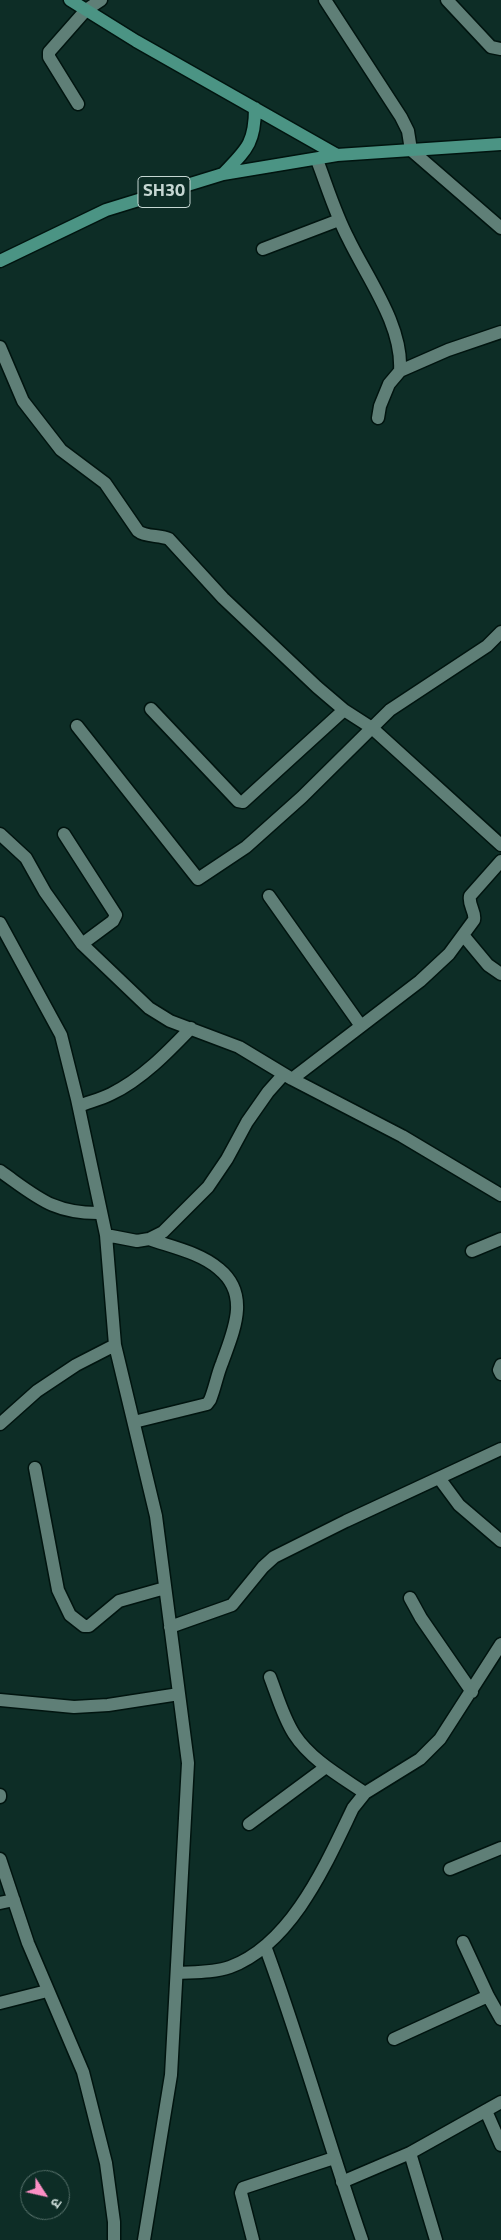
<!DOCTYPE html>
<meta charset="utf-8">
<style>
body{margin:0}
#map{position:relative;width:501px;height:2240px;overflow:hidden;background:#0d2d26;font-family:"Titillium Web","Noto Sans Devanagari",sans-serif}
canvas{display:block}
.north{position:absolute;left:20px;top:2170px;width:50px;height:50px;box-sizing:border-box;background:#0d2d26;border:1px solid #57716b;border-radius:50%;rotate:125deg;font-size:14px;font-weight:700;line-height:20px;text-align:center;color:#c6d7d3}
.north::after{content:'';display:block;margin:auto;width:18px;height:22px;background:#fb8fc4;clip-path:polygon(50% 0,100% 100%,50% 72%,0 100%)}
</style>
<div id="map">
<canvas width="501" height="2240"></canvas>
<div class="north">उ</div>
</div>
<script>
const context = document.querySelector('canvas').getContext('2d');
context.lineJoin = 'round';
function strokePath(path, color, width, dash) {
  context.strokeStyle = color;
  context.lineWidth = width;
  context.lineCap = dash ? 'butt' : 'round';
  context.setLineDash(dash || []);
  context.stroke(path);
}
function write(font, color, halo, rows, align = 'center') {
  context.font = font + ' "Titillium Web",sans-serif';
  context.lineWidth = 4;
  context.setLineDash([]);
  context.textBaseline = 'middle';
  context.strokeStyle = halo;
  context.fillStyle = color;
  for (const [text, x, y, turn = 0] of rows) {
    context.save();
    context.translate(x, y);
    context.rotate((+turn || 0) * Math.PI / 180);
    context.textAlign = isNaN(turn) ? turn : align;
    if (halo) context.strokeText(text, 0, 0);
    context.fillText(text, 0, 0);
    context.restore();
  }
}
const minor = new Path2D(`
 M325,0L401,117L408,131L411,150L501,228
 M447,0L491,47L501,49
 M78,104L49,57V52L86,10L101,0
 M317,160C327,186 335,213 348,238C367,278 403,325 400,371
 M263,249L339,220
 M0,347L23,401L61,450L105,483L138,531C145,537 160,535 169,539L223,598L317,687L344,710L372,728L501,845
 M378,418L380,406L389,384L400,371L448,350L501,332
 M151,709L238,801L243,802L344,710
 M77,726L198,879L246,847L302,797L390,710L487,646L501,632
 M0,834L26,858L45,892L82,944L149,1008L170,1021L239,1047L292,1079L402,1136L501,1195
 M64,834L116,915L113,921L82,944
 M269,896L361,1026
 M0,923L61,1035L77,1099L106,1235L115,1345L156,1516L188,1763L171,2075L144,2240
 M463,935L488,965L501,974
 M292,1079L420,981L449,954L474,920C476,912 468,905 470,896L501,861
 M79,1106C89,1102 101,1099 111,1094C142,1079 168,1052 191,1028
 M0,1171C37,1197 53,1214 101,1213
 M106,1235L137,1241L149,1239L163,1232L208,1187L227,1159L247,1122L268,1092L284,1074
 M472,1251L501,1239
 M501,1365L499,1370L501,1374
 M134,1422L207,1404L210,1400C215,1388 217,1375 222,1363C233,1332 251,1295 219,1269C201,1253 172,1247 149,1239
 M0,1424L37,1391L76,1365L115,1345
 M35,1468L58,1590L70,1615L84,1626H89L119,1601L165,1588
 M439,1478L459,1505L501,1541
 M410,1598L421,1618L472,1692
 M170,1627L232,1605L263,1567L274,1557L346,1521L501,1449
 M270,1677C277,1695 283,1717 294,1734C311,1760 340,1776 365,1793
 M0,1700L74,1707L108,1705L179,1694
 M0,1795V1797
 M249,1824L326,1767
 M0,1859L28,1943L83,2072L106,2163L114,2222V2240
 M450,1869L501,1848
 M0,1903L14,1900
 M463,1942L488,1996L501,2019
 M265,1946C301,2043 328,2142 362,2240
 M177,1973C194,1972 213,1973 230,1967C292,1944 326,1864 353,1808L365,1793L420,1759L440,1739L501,1644
 M0,2003L47,1991
 M394,2039L488,1996
 M486,2111L501,2145
 M410,2153L436,2240
 M342,2182L410,2153L501,2102
 M253,2240L241,2193L243,2188L334,2158`);
const major = new Path2D(`
 M70,0L136,41L337,155L501,144
 M223,174C246,150 255,144 255,108
 M0,261L106,210L223,174L337,155`);
strokePath(minor, '#00140f', 15);
strokePath(major, '#00140f', 15);
strokePath(minor, '#5f7f77', 12);
strokePath(major, '#4b9484', 12);
for (const [x, y, w] of [
 [164,192,52]
]) {
  const box = new Path2D();
  box.roundRect(x - w / 2, y - 15.5, w, 31, 4);
  context.fillStyle = '#0d2d26';
  context.fill(box);
  strokePath(box, '#c6d7d3', 1);
}
write('bold 18px', '#c6d7d3', null, [
 ["SH30",164,192]
]);
</script>
